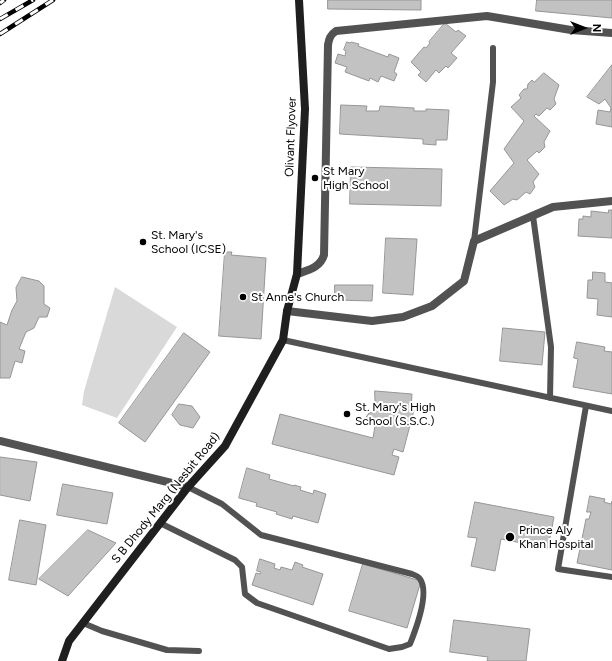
<!DOCTYPE html>
<style>
body{margin:0}
#map{position:relative;width:612px;height:661px;overflow:hidden;background:#fff;font-family:Figtree,sans-serif}
canvas{display:block}
.north{position:absolute;left:564px;top:8px;width:40px;height:40px;-webkit-text-stroke:3px #fff;paint-order:stroke;rotate:90deg;font-size:11px;font-weight:700;line-height:16px;text-align:center;color:#000}
.north::after{content:'';display:block;margin:auto;width:14px;height:18px;background:#000;clip-path:polygon(50% 0,100% 100%,50% 72%,0 100%)}
</style>
<div id="map">
<canvas width="612" height="661"></canvas>
<div class="north">N</div>
</div>
<script>
const context = document.querySelector('canvas').getContext('2d');
context.lineJoin = 'round';
function paint(path, color) {
  context.fillStyle = color;
  context.fill(path, 'evenodd');
}
function strokePath(path, color, width, dash) {
  context.strokeStyle = color;
  context.lineWidth = width;
  context.lineCap = dash ? 'butt' : 'round';
  context.setLineDash(dash || []);
  context.stroke(path);
}
function write(font, color, halo, rows, align = 'center') {
  context.font = font + ' Figtree,sans-serif';
  context.lineWidth = 4;
  context.setLineDash([]);
  context.textBaseline = 'middle';
  context.strokeStyle = halo;
  context.fillStyle = color;
  for (const [text, x, y, turn = 0] of rows) {
    context.save();
    context.translate(x, y);
    context.rotate((+turn || 0) * Math.PI / 180);
    context.textAlign = isNaN(turn) ? turn : align;
    if (halo) context.strokeText(text, 0, 0);
    context.fillText(text, 0, 0);
    context.restore();
  }
}
paint(new Path2D(`
 M115,287L177,327L117,418L82,405L84,391Z`), '#d9d9d9');
const building = new Path2D(`
 M328,0H421V10L328,9Z
 M537,0H612V18L536,11Z
 M445,23L456,32L458,30L466,36L451,53L457,58L448,68L446,66L439,73L436,70L426,82L418,75L421,72L411,62L424,47L426,48L430,43L429,42Z
 M347,42L350,43L351,42L359,44L358,46L388,57L389,54L399,58L394,72L397,74L394,81L381,76L378,82L370,78L369,81L345,72L347,67L335,63L338,54L345,56L346,51L344,50Z
 M612,65V127L596,124L598,110L610,112L611,108L605,99L599,104L587,97Z
 M544,73L559,85L554,99L556,104L550,110L547,108L539,116L536,114L534,116L550,131L544,142L545,147L539,153L537,151L527,160L539,174L533,182L535,187L530,194L526,192L517,200L513,199L504,205L490,191L514,163L504,149L524,121L511,107L521,98L519,95L524,89H527L528,84L532,80L534,82Z
 M341,105L367,106L366,111H379L380,106L414,108V111H426V109L449,110L447,140H436V145L423,144V139L340,134Z
 M351,167L442,169L441,206L350,204Z
 M609,210H612V238L578,236L579,219H583V216L591,217V211L608,213Z
 M386,238L417,239L413,295L383,293Z
 M225,252H232L231,255L266,258L261,339L219,336Z
 M593,272L605,273V282L612,283V317L597,315L598,299L587,298L588,280H592Z
 M22,277L39,281L44,286V304L50,308L47,317H39L34,328L26,332L19,349L25,351L22,363L15,361L10,378H0V322L7,325L12,310L17,301L16,288Z
 M335,285H373L372,301L335,300Z
 M503,328L545,332L542,365L500,361Z
 M184,333L210,352L145,442L119,423Z
 M577,342L605,347L604,351L612,352V394L573,387L578,359L574,358Z
 M375,391L412,394L411,409L414,410L403,452L394,449L392,455L399,457L394,475L272,444L280,414L373,438L375,426L369,425L364,420L369,413L375,412Z
 M179,404L192,406L200,417L193,428L180,425L172,415Z
 M0,457L37,462L30,501L0,495Z
 M247,468L270,475L269,479L294,486V485L301,487L300,490L313,494L314,490L326,494L318,523L293,516L292,519L276,514L277,512L256,506L257,503L239,498Z
 M63,484L113,493L107,524L57,515Z
 M590,496L605,499L604,502L611,504L612,501V570L577,563L586,519H589L591,512H587Z
 M475,502L554,517L548,548L501,539L495,571L471,566L477,538L468,537Z
 M20,520L46,525L36,585L9,580Z
 M88,530L116,543L68,596L39,579Z
 M260,559L275,564L274,568L280,570L281,567L292,570L295,562L303,565L302,567L323,574L313,605L252,585L256,573L260,574L261,572L257,571Z
 M363,564L421,581L407,628L349,611Z
 M454,620L530,629L526,661H487L488,657L450,652Z`);
paint(building, '#c2c2c2');
strokePath(building, '#969696', 1);
strokePath(new Path2D(`
 M533,216L551,347L550,398
 M474,241L493,82V48
 M283,340L612,411
 M586,406L558,569L612,577
 M160,523L235,560L242,567L245,594L257,603L389,649L402,647L410,644C416,629 430,593 420,579C419,577 415,575 412,574L261,535L222,504L188,487
 M83,623L102,631L167,650L199,651`), '#525252', 6);
strokePath(new Path2D(`
 M297,274C308,270 320,268 324,255L328,45C329,39 330,35 336,31L487,16L571,30L612,33
 M287,311L372,321L403,317L432,306L464,281L474,241L553,207L612,201
 M0,441L188,487`), '#525252', 8);
strokePath(new Path2D(`
 M62,661L69,641L188,487L225,446L283,340L287,311L297,274L305,109L299,0`), '#1f1f1f', 8);
const rail = new Path2D(`
 M0,3L4,0
 M0,19L33,0
 M0,34L53,0`);
strokePath(rail, '#000', 4.5);
strokePath(rail, '#fff', 3, [9]);
for (const [x, y, r, color] of [
 [315,178,4,"#000"],
 [143,242,4,"#000"],
 [243,297,4,"#000"],
 [347,414,4,"#000"],
 [510,537,5,"#000"]
]) {
  const dot = new Path2D();
  dot.arc(x, y, r, 0, 2 * Math.PI);
  context.fillStyle = color;
  context.fill(dot);
  strokePath(dot, '#fff', 1.5);
}
write('12px', '#000', '#fff', [
 ["Olivant Flyover",291,137,-88],
 ["S B Dhody Marg (Nesbit Road)",166,498,-51]
]);
write('12px', '#000', '#fff', [
 ["St Mary",323,171],
 ["High School",323,185],
 ["St. Mary's",151,235],
 ["School (ICSE)",151,249],
 ["St Anne's Church",251,297],
 ["St. Mary's High",355,407],
 ["School (S.S.C.)",355,421],
 ["Prince Aly",519,530],
 ["Khan Hospital",519,544]
], 'left');
</script>
